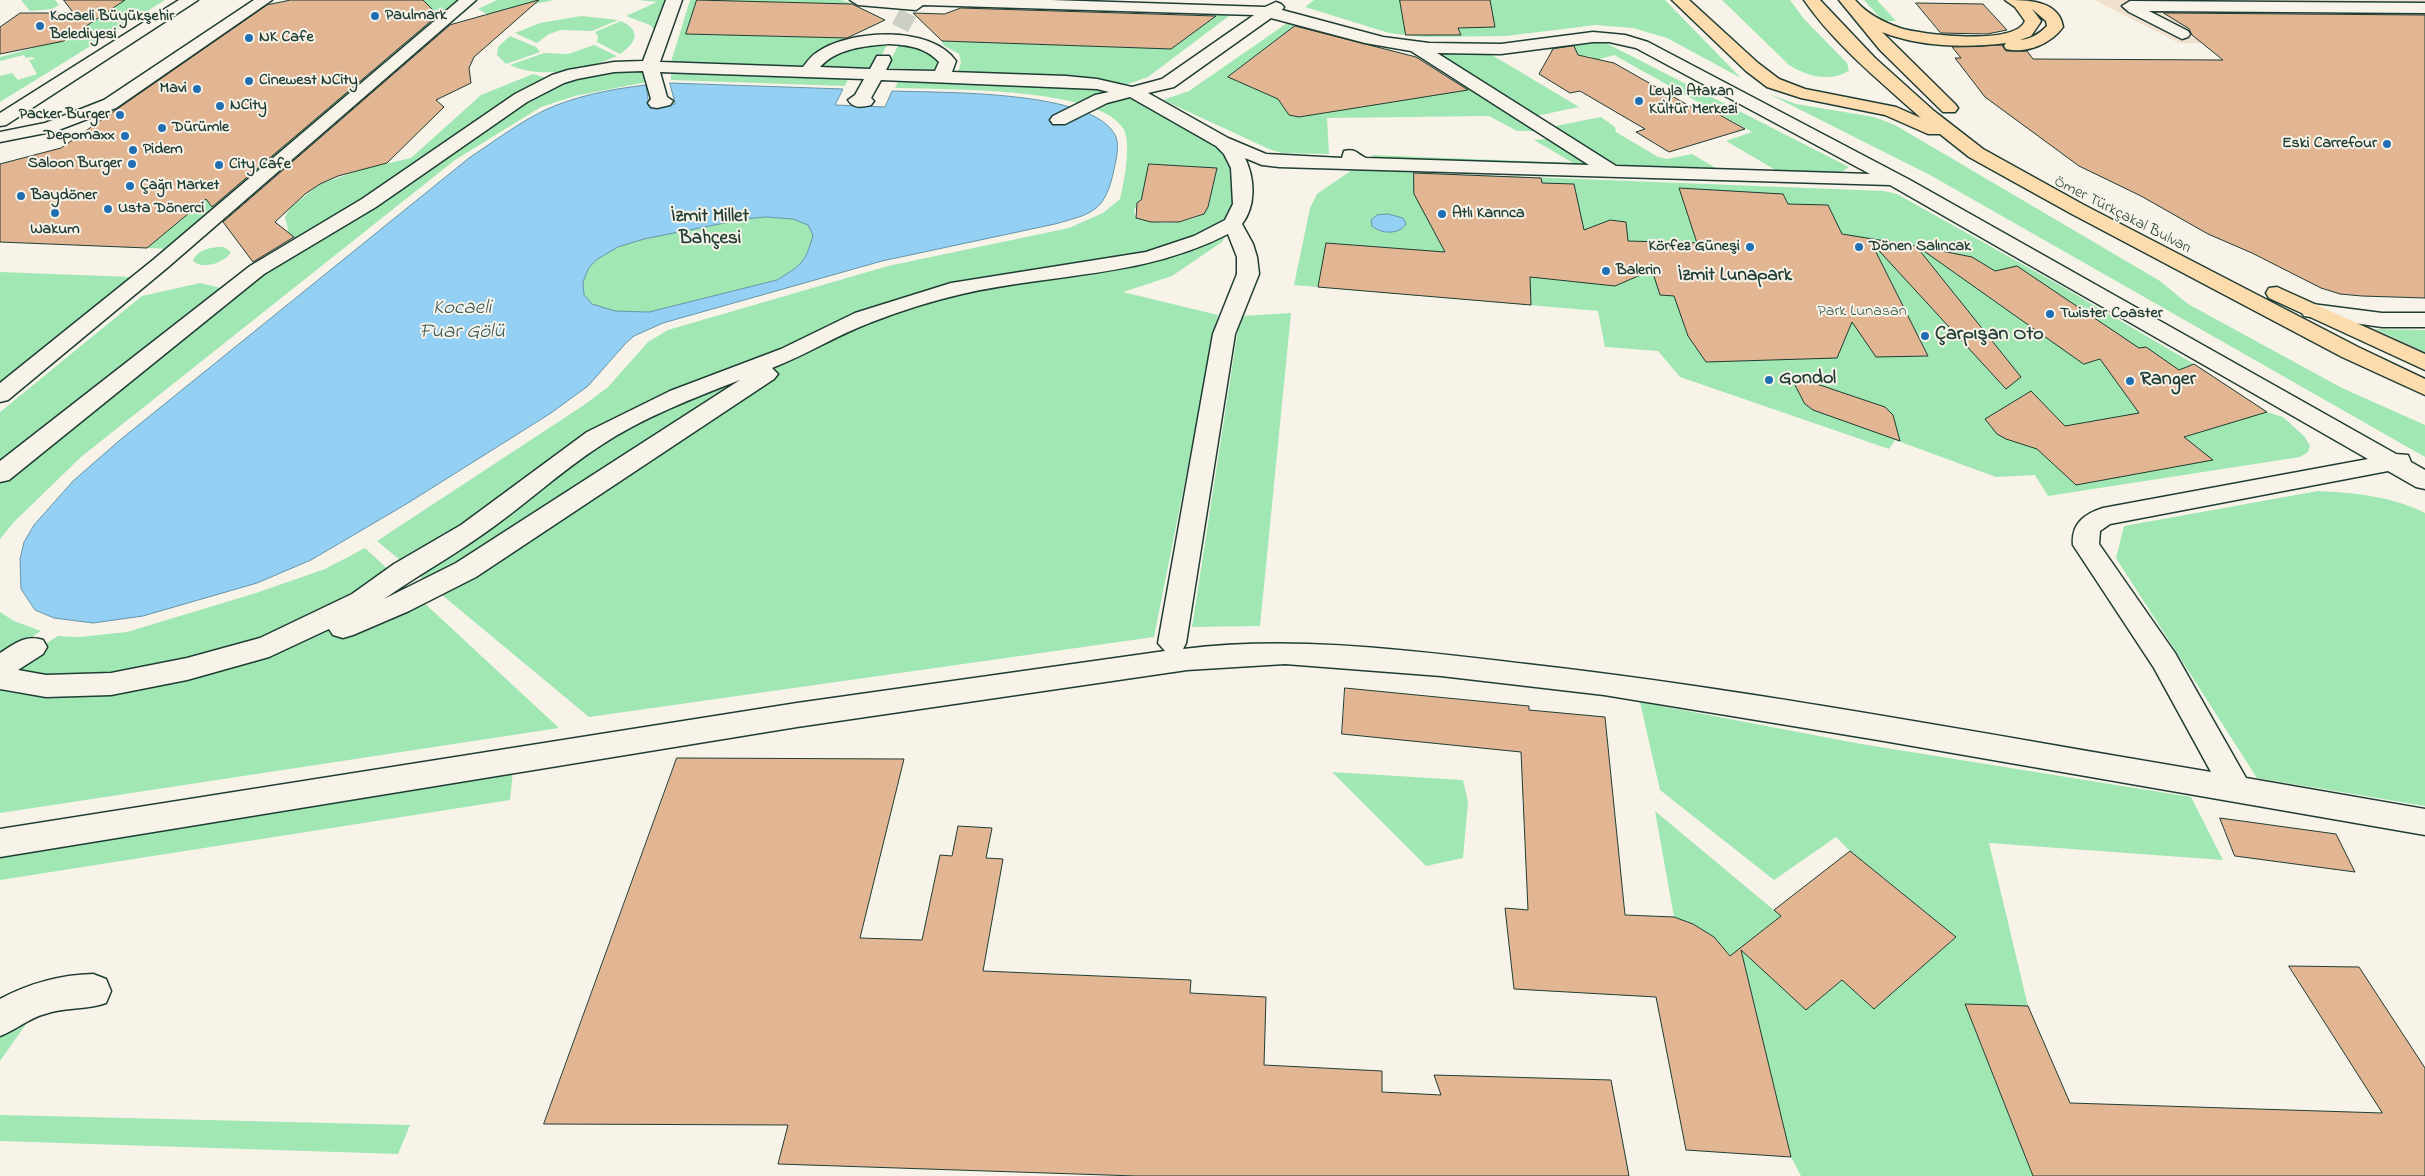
<!DOCTYPE html>
<meta charset="utf-8">
<style>
body{margin:0}
canvas{display:block;background:#f7f3e8}
</style>
<canvas width="2425" height="1176"></canvas>
<script>
const context = document.querySelector('canvas').getContext('2d');
context.lineJoin = 'round';
function paint(path, color) {
  context.fillStyle = color;
  context.fill(path, 'evenodd');
}
function strokePath(path, color, width, dash) {
  context.strokeStyle = color;
  context.lineWidth = width;
  context.lineCap = dash ? 'butt' : 'round';
  context.setLineDash(dash || []);
  context.stroke(path);
}
function write(font, color, halo, rows, align = 'center') {
  context.font = font + ' "Indie Flower",sans-serif';
  context.lineWidth = 4;
  context.setLineDash([]);
  context.textBaseline = 'middle';
  context.strokeStyle = halo;
  context.fillStyle = color;
  for (const [text, x, y, turn = 0] of rows) {
    context.save();
    context.translate(x, y);
    context.rotate((+turn || 0) * Math.PI / 180);
    context.textAlign = isNaN(turn) ? turn : align;
    if (halo) context.strokeText(text, 0, 0);
    context.fillText(text, 0, 0);
    context.restore();
  }
}
paint(new Path2D(`
 M2094,0H2425V45L2179,43Z`), '#f1e0ce');
paint(new Path2D(`
 M21,0H55L59,5L52,9L30,11Z
 M111,0H165L0,102V76L12,73L18,80L37,74L29,60L35,59L32,57L26,58L24,55L0,61V57L56,42H65L78,33L72,32Z
 M423,0H463L171,249L147,248L370,65Z
 M497,0H554L487,14L478,9Z
 M638,0H670L658,33L650,25L626,16L657,2Z
 M690,0H840L855,4L778,2L774,7L687,34L850,38L807,67L671,62Z
 M1314,0H1665L1741,78L1667,38L1633,28L1596,25L1506,36L1423,37L1389,33L1305,7Z
 M1722,0H1790L1804,19L1847,63L1849,71C1828,82 1809,77 1789,65Z
 M1864,0H1877L1896,21H1883Z
 M1055,8L1237,10L1148,77L1125,85L1076,77L958,72L961,62L959,54L943,45L942,41L1171,49L1220,13L1075,8L1073,14L1054,13Z
 M581,16L618,20L592,31L561,30L549,34L537,43L515,33L540,23Z
 M1293,19L1302,21L1228,77L1278,99L1289,115L1299,117L1459,91L1461,84L1420,57H1425L1530,123L1534,131H1517L1489,116L1327,118L1329,154L1282,153L1269,149L1163,100L1189,91Z
 M621,21C642,31 636,43 620,54L597,42L598,36L595,32Z
 M510,36L536,47L540,52L506,64L497,55L498,47Z
 M1596,38L1849,167L1840,173L1779,172L1726,141L1752,132L1614,55L1596,60C1588,52 1578,57 1569,60L1547,48Z
 M888,43L875,68L816,66L845,48Z
 M899,44L912,45L942,57L941,70L886,68Z
 M594,45L617,56C587,69 541,80 510,65L544,53L568,54Z
 M1425,50L1487,52L1579,107L1536,116Z
 M671,67L851,73L845,86L671,80Z
 M643,68L646,82L575,96L541,107L455,160L81,457L14,522L0,539V479L238,289L518,103L575,75Z
 M533,74L547,78L427,159L298,241L289,234L285,217L291,207L320,184L363,169L411,158L481,95Z
 M901,75L1066,81L1127,93L1226,152L1233,169L1232,224L1222,242L1172,276L1123,292L1218,315L1154,637L589,717L377,541L584,405L608,387L648,342L668,330L888,266L1069,228L1103,213L1120,199C1124,183 1132,142 1123,128C1095,86 943,90 895,88ZM1149,164L1217,168L1208,207L1204,214C1184,224 1156,227 1135,216L1134,210L1141,200Z
 M1769,94L1796,104L1874,117L1895,125L2160,281L2188,304L2342,388L2425,425V457L1930,175Z
 M1601,117L1615,127L1616,132L1658,157L1667,159L1692,154L1719,170L1619,166L1550,127Z
 M1546,139L1594,167L1379,160L1371,155L1573,163L1534,140Z
 M1352,170L1884,191L1897,194L2063,287L2194,364L2267,412L2283,417L2305,437L2310,446L2308,452L2300,457L2048,496L2035,475L1996,477L1895,440L1889,449L1680,377L1658,351L1605,347L1598,311L1294,285L1310,208L1317,194Z
 M767,217L793,219L808,225L813,235C805,263 803,264 777,280L649,312L615,311L592,304L584,295L583,282L588,269L596,260L618,247L644,239L745,219Z
 M224,247L231,252C225,263 203,270 193,261C197,249 212,247 224,247Z
 M0,272L131,277L0,382Z
 M200,283L230,290L0,474V412L142,296Z
 M1291,313L1260,626L1192,627L1240,316Z
 M2375,329L2425,330V352Z
 M2318,491C2356,493 2391,496 2425,513V806L2257,778L2116,558L2124,526Z
 M365,548L559,728L0,813V673L58,636L79,637L127,632L256,593L325,569Z
 M0,612L14,621L41,631L0,658Z
 M1640,702L1861,744L2191,797L2223,860L1989,843L2028,1006L1965,1005L2033,1176H1801L1791,1157L1752,995L1731,956L1714,937L1693,924L1674,917L1655,811L1781,916L1748,942L1762,969L1806,1010L1842,980L1874,1008L1956,937L1850,851L1836,837L1774,880L1660,790Z
 M513,771L510,800L0,880V852Z
 M1332,772L1463,780L1468,802L1463,858L1426,866Z
 M31,1017L0,1061V1025Z
 M0,1115L45,1116L410,1125L398,1154L0,1141Z`), '#a1e7b4');
const water = new Path2D(`
 M670,83L843,89L835,105L885,107L892,91C938,93 1096,89 1116,137C1120,147 1115,164 1113,174C1104,213 1090,214 1055,224L882,261L663,323L634,336L626,343L588,386L551,413L408,503L311,560L257,583L143,616L93,623L54,618L35,610L21,589L20,559L24,542L34,525L73,481L120,440L469,158C493,142 517,124 543,111C574,96 612,89 646,85L649,106L675,104ZM766,217L793,219L808,225L813,235C805,263 803,264 777,280L649,312L615,311L592,304L584,295L583,282L588,269L596,260L618,247L644,239L745,219Z
 M1388,214L1403,218L1406,224C1399,235 1381,234 1372,226L1371,220L1377,215Z`);
paint(water, '#94cff4');
strokePath(water, '#6595a7', 1);
const building = new Path2D(`
 M64,0H125L64,41L0,54V27L20,13H73Z
 M291,0H423L438,15L212,207L206,199L147,248L0,242V164L61,148L267,5Z
 M539,0L474,57L469,68L471,83L436,100L444,107L387,163L338,176L320,184L305,194L275,222L294,237L253,262L223,222L450,25Z
 M697,0L852,4L885,20L847,38L686,34Z
 M1400,0H1490L1495,27L1458,28L1461,35H1406Z
 M1916,3L1983,4L2007,30L1987,34L1941,33Z
 M961,8L1216,16L1171,49L942,41L913,13L944,14Z
 M2164,13L2425,15V298L2362,296L2340,294L2321,288L2252,253L2208,234L2141,196L2079,166L1985,97L1955,58H1961L1952,47L2002,45L2006,51H2027L2033,59L2223,60L2192,35L2189,29Z
 M1295,26L1416,57L1468,90L1299,117L1289,115L1278,99L1228,77Z
 M1574,46L1578,55L1614,63L1700,112L1709,109L1745,129L1669,152L1636,132L1645,129L1580,91L1570,93L1539,74L1553,49Z
 M1149,164L1217,168L1208,207L1204,214L1179,222H1151L1136,218L1137,203L1141,200Z
 M1414,173L1541,178L1542,183L1574,184L1584,230L1610,220L1626,222L1628,241L1697,243L1679,188L1783,194L1788,204L1828,205L1842,234L1916,246L2021,377L2006,389L1871,242L1928,356L1876,357L1852,322L1837,358L1706,362L1688,336L1674,296L1660,295L1652,270L1615,286L1530,277L1531,305L1318,287L1326,243L1445,252L1414,194Z
 M1917,246L1972,257L1995,271L2017,266L2139,348L2146,347L2179,370L2194,364L2267,412L2184,437L2213,460L2076,485L2037,449L2006,439L1997,434L1985,419L2031,391L2065,426L2139,413L2100,359L2084,364Z
 M1790,375L1885,407L1893,415L1900,441L1813,410L1805,404Z
 M1345,688L1529,706V710L1605,717L1625,915L1674,917L1693,924L1714,937L1730,956L1781,916L1774,910L1850,851L1956,937L1874,1009L1842,980L1806,1010L1741,950L1791,1157L1686,1150L1656,997L1514,989L1505,908L1528,910L1521,752L1342,734Z
 M677,758L904,759L860,938L922,940L940,855L952,856L958,826L992,828L986,858L1003,859L983,971L1191,980L1190,993L1266,997L1264,1065L1382,1071V1092L1441,1095L1434,1075L1611,1080L1629,1176H1136L778,1164L788,1125L544,1124Z
 M2220,818L2336,834L2355,872L2235,856Z
 M2289,966L2359,967L2425,1068V1176H2033L1965,1004L2028,1006L2070,1103L2382,1113Z`);
paint(building, '#e2b593');
strokePath(building, '#1f3d34', 1);
strokePath(new Path2D(`
 M900,28L908,13`), '#cccfc4', 18, [18, 9]);
const minor = new Path2D(`
 M179,0H198L6,125L0,126V113Z
 M254,0H272L116,108L56,131L0,142V132L45,123L104,100Z
 M459,0H476L167,268L8,400L0,402V383L153,260Z
 M666,0H682L660,62L803,67C807,62 811,56 816,53C849,29 931,25 956,61L952,72L1066,76L1097,79L1132,87L1162,79L1254,15L923,5L916,10L858,5L850,0H1051L1265,7L1276,2L1281,4L1284,7L1282,10L1383,37L1429,43L1501,44L1593,32L1625,35L1648,42L1910,180L2396,454L2408,455L2411,462L2425,470V489L2416,487L2388,471L2110,524L2100,531L2099,544L2175,653L2246,778L2425,809V835L1878,740L1604,695L1441,676L1285,664L1187,670L797,727L0,857V829L797,703L1165,651L1158,643L1213,334L1237,274V257L1228,234C1143,278 1052,273 962,294C932,301 900,311 872,322C837,335 806,355 772,368L778,374L774,379L476,577L409,611L353,635L343,638L333,635L329,629L269,657L187,680L111,695L46,697L0,689V653C14,644 26,634 43,640L47,647L43,654L18,670L46,675L111,673L187,658L260,638L352,594L394,564L461,525L587,432L670,391L781,349L855,313L951,283L1146,252L1194,236L1225,220L1233,204L1231,168L1224,154L1216,146L1130,97L1107,103L1065,124H1053L1050,120L1053,116L1095,95L1109,92L1097,89L881,80L871,98L874,101L871,105C862,107 854,109 848,100L855,95L864,79L660,72L667,97L673,101L670,105L657,108L651,107L648,103L651,99L643,71L614,72L577,79L564,83L527,102L376,207L264,274L9,480L0,482V461L250,266L362,199L515,94L552,75L568,70L614,62L643,61ZM1271,18L1365,43L1411,51L1589,165L1366,158C1357,154 1356,148 1344,151L1342,158L1266,154L1228,138L1148,93L1174,87ZM1593,42H1609L1636,48L1870,174L1616,166L1437,53L1501,54ZM889,44C908,45 925,47 939,62L935,71L886,70L891,60L889,56H877L870,69L820,67C837,48 865,46 889,44ZM1245,158L1262,165L1279,167L1890,185L2368,459L2103,508C2084,514 2071,524 2073,545L2154,668L2211,772C1983,734 1755,690 1526,664C1413,651 1297,635 1183,649L1186,643L1235,334L1259,274L1257,257L1253,244L1242,224C1256,206 1255,179 1245,158ZM740,380L456,563L384,599C415,577 448,559 479,537C522,508 559,472 603,444C642,418 696,397 740,380Z
 M2130,1L2425,3V13L2149,11L2188,31L2190,34L2188,37L2182,39L2129,12L2122,6Z
 M2312,304L2382,313H2425V327H2382L2304,316L2301,311L2304,306Z
 M93,974L106,979L111,991L106,1003C86,1010 65,1007 45,1014C29,1018 16,1030 0,1036V999C30,983 59,975 93,974Z`);
const major = new Path2D(`
 M1672,0H1689L1758,63L1779,79L1805,89L1896,107L1921,118C1880,81 1835,45 1804,0H1820L1875,58L1934,111L1983,149L2084,205L2358,347L2425,379V395L2342,357L2070,213L1969,157L1940,134H1928L1885,115L1801,98L1767,87L1746,71Z
 M1839,0H1855C1867,14 1883,22 1900,28C1922,35 2015,46 2025,21L2015,7L2005,0C2027,0 2059,0 2063,27C2051,44 2026,54 2006,49L2004,46L2006,43C1966,48 1919,47 1882,32L1955,104L1958,108L1955,112H1943L1880,50ZM2032,9L2046,21L2047,26C2039,34 2031,39 2020,40L2031,36L2040,23L2041,21Z
 M2277,287L2425,354V370L2269,298L2266,293L2269,288Z`);
strokePath(minor, '#1f3d34', 3);
strokePath(major, '#1f3d34', 3);
paint(minor, '#f7f3e8');
paint(major, '#fcdcac');
for (const [x, y, r, color] of [
 [375,16,5,"#1f6fb2"],
 [40,26,5,"#1f6fb2"],
 [249,38,5,"#1f6fb2"],
 [249,81,5,"#1f6fb2"],
 [197,89,5,"#1f6fb2"],
 [1639,101,5,"#1f6fb2"],
 [220,106,5,"#1f6fb2"],
 [120,115,5,"#1f6fb2"],
 [162,128,5,"#1f6fb2"],
 [125,136,5,"#1f6fb2"],
 [2387,144,5,"#1f6fb2"],
 [133,150,5,"#1f6fb2"],
 [132,164,5,"#1f6fb2"],
 [219,165,5,"#1f6fb2"],
 [130,186,5,"#1f6fb2"],
 [21,196,5,"#1f6fb2"],
 [108,209,5,"#1f6fb2"],
 [55,213,5,"#1f6fb2"],
 [1442,214,5,"#1f6fb2"],
 [1750,247,5,"#1f6fb2"],
 [1859,247,5,"#1f6fb2"],
 [1606,271,5,"#1f6fb2"],
 [2050,314,5,"#1f6fb2"],
 [1925,336,5,"#1f6fb2"],
 [1769,380,5,"#1f6fb2"],
 [2130,381,5,"#1f6fb2"]
]) {
  const dot = new Path2D();
  dot.arc(x, y, r, 0, 2 * Math.PI);
  context.fillStyle = color;
  context.fill(dot);
  strokePath(dot, '#f7f3e8', 2);
}
write('bold 16px', '#1f3d34', '#f7f3e8', [
 ["Paulmark",385,16],
 ["Kocaeli Büyükşehir",50,17],
 ["Belediyesi",50,35],
 ["NK Cafe",259,38],
 ["Cinewest NCity",259,81],
 ["Mavi",187,89,"right"],
 ["Leyla Atakan",1649,92],
 ["Kültür Merkezi",1649,110],
 ["NCity",230,106],
 ["Packer Burger",110,115,"right"],
 ["Dürümle",172,128],
 ["Depomaxx",115,136,"right"],
 ["Eski Carrefour",2377,144,"right"],
 ["Pidem",143,150],
 ["Saloon Burger",122,164,"right"],
 ["City Cafe",229,165],
 ["Çağrı Market",140,186],
 ["Baydöner",31,196],
 ["Usta Dönerci",118,209],
 ["Atlı Karınca",1452,214],
 ["Wakum",55,230,"center"],
 ["Körfez Güneşi",1740,247,"right"],
 ["Dönen Salıncak",1869,247],
 ["Balerin",1616,271],
 ["Twister Coaster",2060,314]
], 'left');
write('16px', '#1f3d34', '#f7f3e8', [
 ["Ömer Türkçakal Bulvarı",2122,216,27]
]);
write('16px', '#325647', '#f7f3e8', [
 ["Park Lunasan",1862,312]
]);
write('bold 19px', '#1f3d34', '#f7f3e8', [
 ["İzmit Millet",710,218],
 ["Bahçesi",710,240],
 ["İzmit Lunapark",1735,277]
]);
write('bold 20px', '#1f3d34', '#f7f3e8', [
 ["Çarpışan Oto",1935,336],
 ["Gondol",1779,380],
 ["Ranger",2140,381]
], 'left');
write('italic 21px', '#365a5a', '#f7f3e8', [
 ["Kocaeli",462,310],
 ["Fuar Gölü",462,334]
]);
</script>
